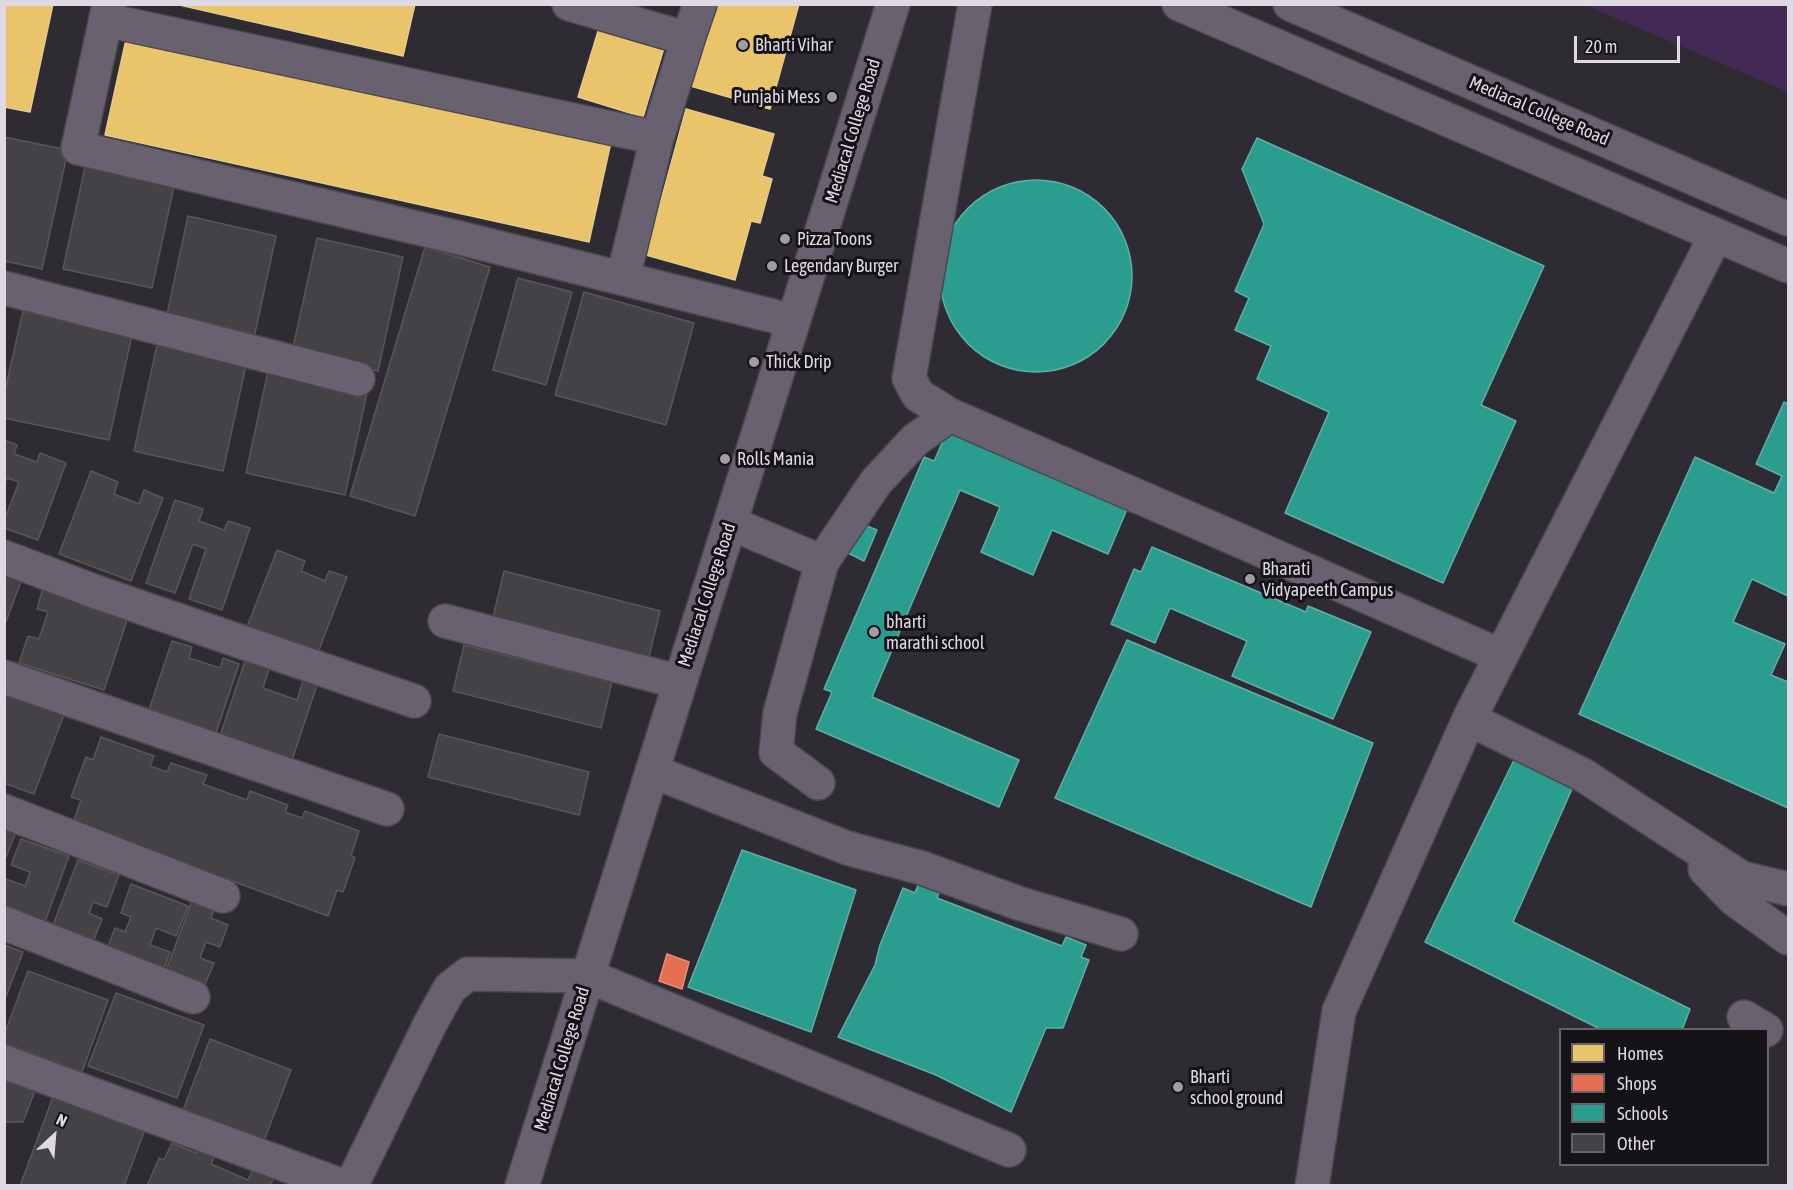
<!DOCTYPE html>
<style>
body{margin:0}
#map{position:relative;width:1793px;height:1190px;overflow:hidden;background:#2f2b32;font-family:"Asap Condensed",sans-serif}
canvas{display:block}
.frame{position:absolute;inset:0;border:6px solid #ded9e2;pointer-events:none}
.legend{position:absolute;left:1559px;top:1028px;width:210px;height:138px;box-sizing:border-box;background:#151218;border:2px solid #656269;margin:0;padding:8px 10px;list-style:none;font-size:18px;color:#ded9e2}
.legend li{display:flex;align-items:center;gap:12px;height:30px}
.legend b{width:30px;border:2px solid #656269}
.north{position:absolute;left:24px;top:1106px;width:60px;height:60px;-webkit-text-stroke:4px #151218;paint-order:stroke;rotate:26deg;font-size:16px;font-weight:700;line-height:24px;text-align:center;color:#ded9e2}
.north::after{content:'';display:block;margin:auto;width:21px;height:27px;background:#ded9e2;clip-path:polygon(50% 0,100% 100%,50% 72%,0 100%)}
.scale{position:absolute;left:1574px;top:36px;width:106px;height:27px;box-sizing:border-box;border:3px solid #ded9e2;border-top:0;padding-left:8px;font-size:18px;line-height:21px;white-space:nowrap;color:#ded9e2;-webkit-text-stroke:4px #151218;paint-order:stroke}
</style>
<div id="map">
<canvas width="1793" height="1190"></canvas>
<div class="frame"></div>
<ul class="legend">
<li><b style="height:16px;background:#e9c46a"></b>Homes</li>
<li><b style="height:16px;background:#e76f51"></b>Shops</li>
<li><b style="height:16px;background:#2a9d8f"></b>Schools</li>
<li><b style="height:16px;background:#444147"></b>Other</li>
</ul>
<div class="north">N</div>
<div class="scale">20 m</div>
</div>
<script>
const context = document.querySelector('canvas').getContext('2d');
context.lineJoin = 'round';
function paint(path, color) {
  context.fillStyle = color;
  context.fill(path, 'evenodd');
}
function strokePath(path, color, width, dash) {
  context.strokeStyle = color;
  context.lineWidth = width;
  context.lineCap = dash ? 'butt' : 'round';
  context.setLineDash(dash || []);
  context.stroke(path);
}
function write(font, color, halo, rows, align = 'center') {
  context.font = font + ' "Asap Condensed",sans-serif';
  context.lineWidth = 6;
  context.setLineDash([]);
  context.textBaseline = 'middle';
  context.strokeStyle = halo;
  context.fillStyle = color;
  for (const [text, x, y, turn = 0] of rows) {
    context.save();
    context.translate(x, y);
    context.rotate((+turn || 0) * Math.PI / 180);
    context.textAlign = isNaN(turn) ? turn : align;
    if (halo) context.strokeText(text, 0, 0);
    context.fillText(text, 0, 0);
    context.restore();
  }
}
paint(new Path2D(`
 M1585,5H1788V92Z`), '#422a55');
const homes = new Path2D(`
 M4,4H53L30,112L4,107Z
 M175,4H415L403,56Z
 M709,4H799L770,109L687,85Z
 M599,28L664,48L643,117L578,97Z
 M127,35L611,142L589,242L105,135Z
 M686,109L774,134L762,176L772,179L760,223L751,221L735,280L646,255Z`);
paint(homes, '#e9c46a');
strokePath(homes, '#e6ca8e', 1.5);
const shops = new Path2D(`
 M667,954L689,962L682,989L659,981Z`);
paint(shops, '#e76f51');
strokePath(shops, '#e48f7c', 1.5);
const schools = new Path2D(`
 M1257,138L1544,266L1481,405L1516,421L1443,583L1285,513L1329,412L1257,379L1271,346L1235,330L1249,298L1235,291L1264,224L1242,169Z
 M940 276a96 96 0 1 1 192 0a96 96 0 1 1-192 0Z
 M1784,402L1788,404V596L1752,579L1733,622L1785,644L1771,675L1788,682V808L1579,714L1695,457L1774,493L1782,476L1756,464Z
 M948,430L1128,507L1108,554L1052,530L1033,575L981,552L1000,507L960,490L872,697L1019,760L999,807L816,729L832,692L824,689L924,457L934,461Z
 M854,521L877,530L864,561L842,550Z
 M1152,547L1306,612L1308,606L1371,632L1333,719L1232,676L1247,641L1170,608L1155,643L1111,624L1134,569L1141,572Z
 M1127,640L1373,743L1311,907L1055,798Z
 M1514,760L1572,789L1513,922L1690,1009L1682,1030H1602L1425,942Z
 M742,850L856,890L811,1032L688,987Z
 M919,882L940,890L937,898L1062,946L1066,937L1086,945L1081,957L1089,960L1063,1028H1046L1011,1112L936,1075L838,1037L875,965L880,945L903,888L915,893Z`);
paint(schools, '#2a9d8f');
strokePath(schools, '#60afa8', 1.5);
const building = new Path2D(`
 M4,137L68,150L42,269L4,261Z
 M86,162L175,182L152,288L63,269Z
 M188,216L276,236L254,338L166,319Z
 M317,238L403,257L378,371L292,352Z
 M425,247L490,267L415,516L350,496Z
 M518,278L572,292L546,385L493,370Z
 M584,292L694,323L666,425L555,395Z
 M23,311L132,335L109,440L4,418V395Z
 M157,345L246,365L223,471L134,451Z
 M268,371L367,393L345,495L246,473Z
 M4,440L17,445L14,454L37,462L40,453L66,463L38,540L4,528V521L19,482L7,478L4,485Z
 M91,471L118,482L114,494L139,504L144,490L163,498L131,581L59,554Z
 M175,500L203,509L199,521L224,530L228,521L250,528L222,610L189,599L206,549L193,544L175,593L146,583Z
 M277,550L305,561L301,571L325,581L329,571L347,577L317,655L247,627Z
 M4,569L23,576L4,627Z
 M504,571L660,611L649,657L493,617Z
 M44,584L130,611L104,690L19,663L28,636L39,639L48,612L37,609Z
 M172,641L192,647L189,658L220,668L223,658L239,664L215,736L148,713Z
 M464,645L612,682L601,728L453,691Z
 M245,661L269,669L263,688L297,700L304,678L318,682L292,760L220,736Z
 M4,686L66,709L34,794L4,783Z
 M439,734L589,772L579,815L428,777Z
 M101,737L154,756L150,766L167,772L171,763L207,775L203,784L247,800L250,791L288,805L285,812L302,818L305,811L359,831L351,856L355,858L343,892L337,890L328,916L73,823L81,800L71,797L86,757L93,760Z
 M4,816L20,822L6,857H4Z
 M21,839L69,856L43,927L4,912L6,879L25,886L30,872L11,865Z
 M78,860L119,875L107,907L93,902L89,913L102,919L92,945L51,930Z
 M131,884L188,906L176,936L156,928L150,945L170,952L162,975L105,954L115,928L125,932L131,917L121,913Z
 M192,901L214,910L211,918L228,925L220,947L206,942L200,958L214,963L204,987L165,973Z
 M4,945L23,952L4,1002Z
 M28,971L108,1000L82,1072L4,1043V1035Z
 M116,993L204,1025L177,1098L88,1066Z
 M210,1039L291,1070L264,1141L183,1110Z
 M4,1070L38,1083L23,1122H4Z
 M57,1086L148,1121L124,1186H20Z
 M172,1143L196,1153L199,1146L216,1153L211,1164L248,1180L253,1169L274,1177L270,1186H147L159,1158L164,1160Z`);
paint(building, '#444147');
strokePath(building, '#58555b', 1.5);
const minor = new Path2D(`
 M109,4L78,148L460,238L793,321
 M569,4L688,39L657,138L623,278
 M1179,4L1788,266
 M1290,4L1788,219
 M106,20L657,138
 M688,39L700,4
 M4,288L358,379
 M950,415L918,395L909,378L975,4
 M730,523L822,562
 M4,557L99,593L414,701
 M445,621L680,682
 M4,677L387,809
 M1469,719L1583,775L1742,878L1788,889
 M652,771L847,848L922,868L1018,903L1121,934
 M818,783L776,752L780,713L822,562L876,482L915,440L950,415L1227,535L1499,655
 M4,811L223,896
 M1705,869L1734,899L1788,938
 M4,923L193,997
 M1744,1017L1766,1030
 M4,1062L343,1186
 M351,1186L430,1024L450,988L468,974L588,976L1009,1150
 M522,1186L893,4
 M1312,1186L1339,1011L1469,719L1716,235`);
strokePath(minor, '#4b484d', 36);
strokePath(minor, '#69616f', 33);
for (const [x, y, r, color] of [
 [743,45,6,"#a19ca4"],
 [832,97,6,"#a19ca4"],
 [785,239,6,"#a19ca4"],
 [772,266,6,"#a19ca4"],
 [754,362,6,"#a19ca4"],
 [725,459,6,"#a19ca4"],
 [1250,579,6,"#a19ca4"],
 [874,632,6,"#a19ca4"],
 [1178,1087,6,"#a19ca4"]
]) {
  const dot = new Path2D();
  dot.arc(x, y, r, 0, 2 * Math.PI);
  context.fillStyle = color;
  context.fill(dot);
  strokePath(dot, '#151218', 2);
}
write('18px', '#ded9e2', '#151218', [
 ["Bharti Vihar",755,45],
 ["Punjabi Mess",820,97,"right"],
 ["Pizza Toons",797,239],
 ["Legendary Burger",784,266],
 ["Thick Drip",766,362],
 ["Rolls Mania",737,459],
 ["Bharati",1262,569],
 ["Vidyapeeth Campus",1262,590],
 ["bharti",886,622],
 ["marathi school",886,643],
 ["Bharti",1190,1077],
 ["school ground",1190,1098]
], 'left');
write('18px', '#ded9e2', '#151218', [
 ["Mediacal College Road",1539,111,23],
 ["Mediacal College Road",853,131,-73],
 ["Mediacal College Road",707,595,-72],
 ["Mediacal College Road",562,1059,-73]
]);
</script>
